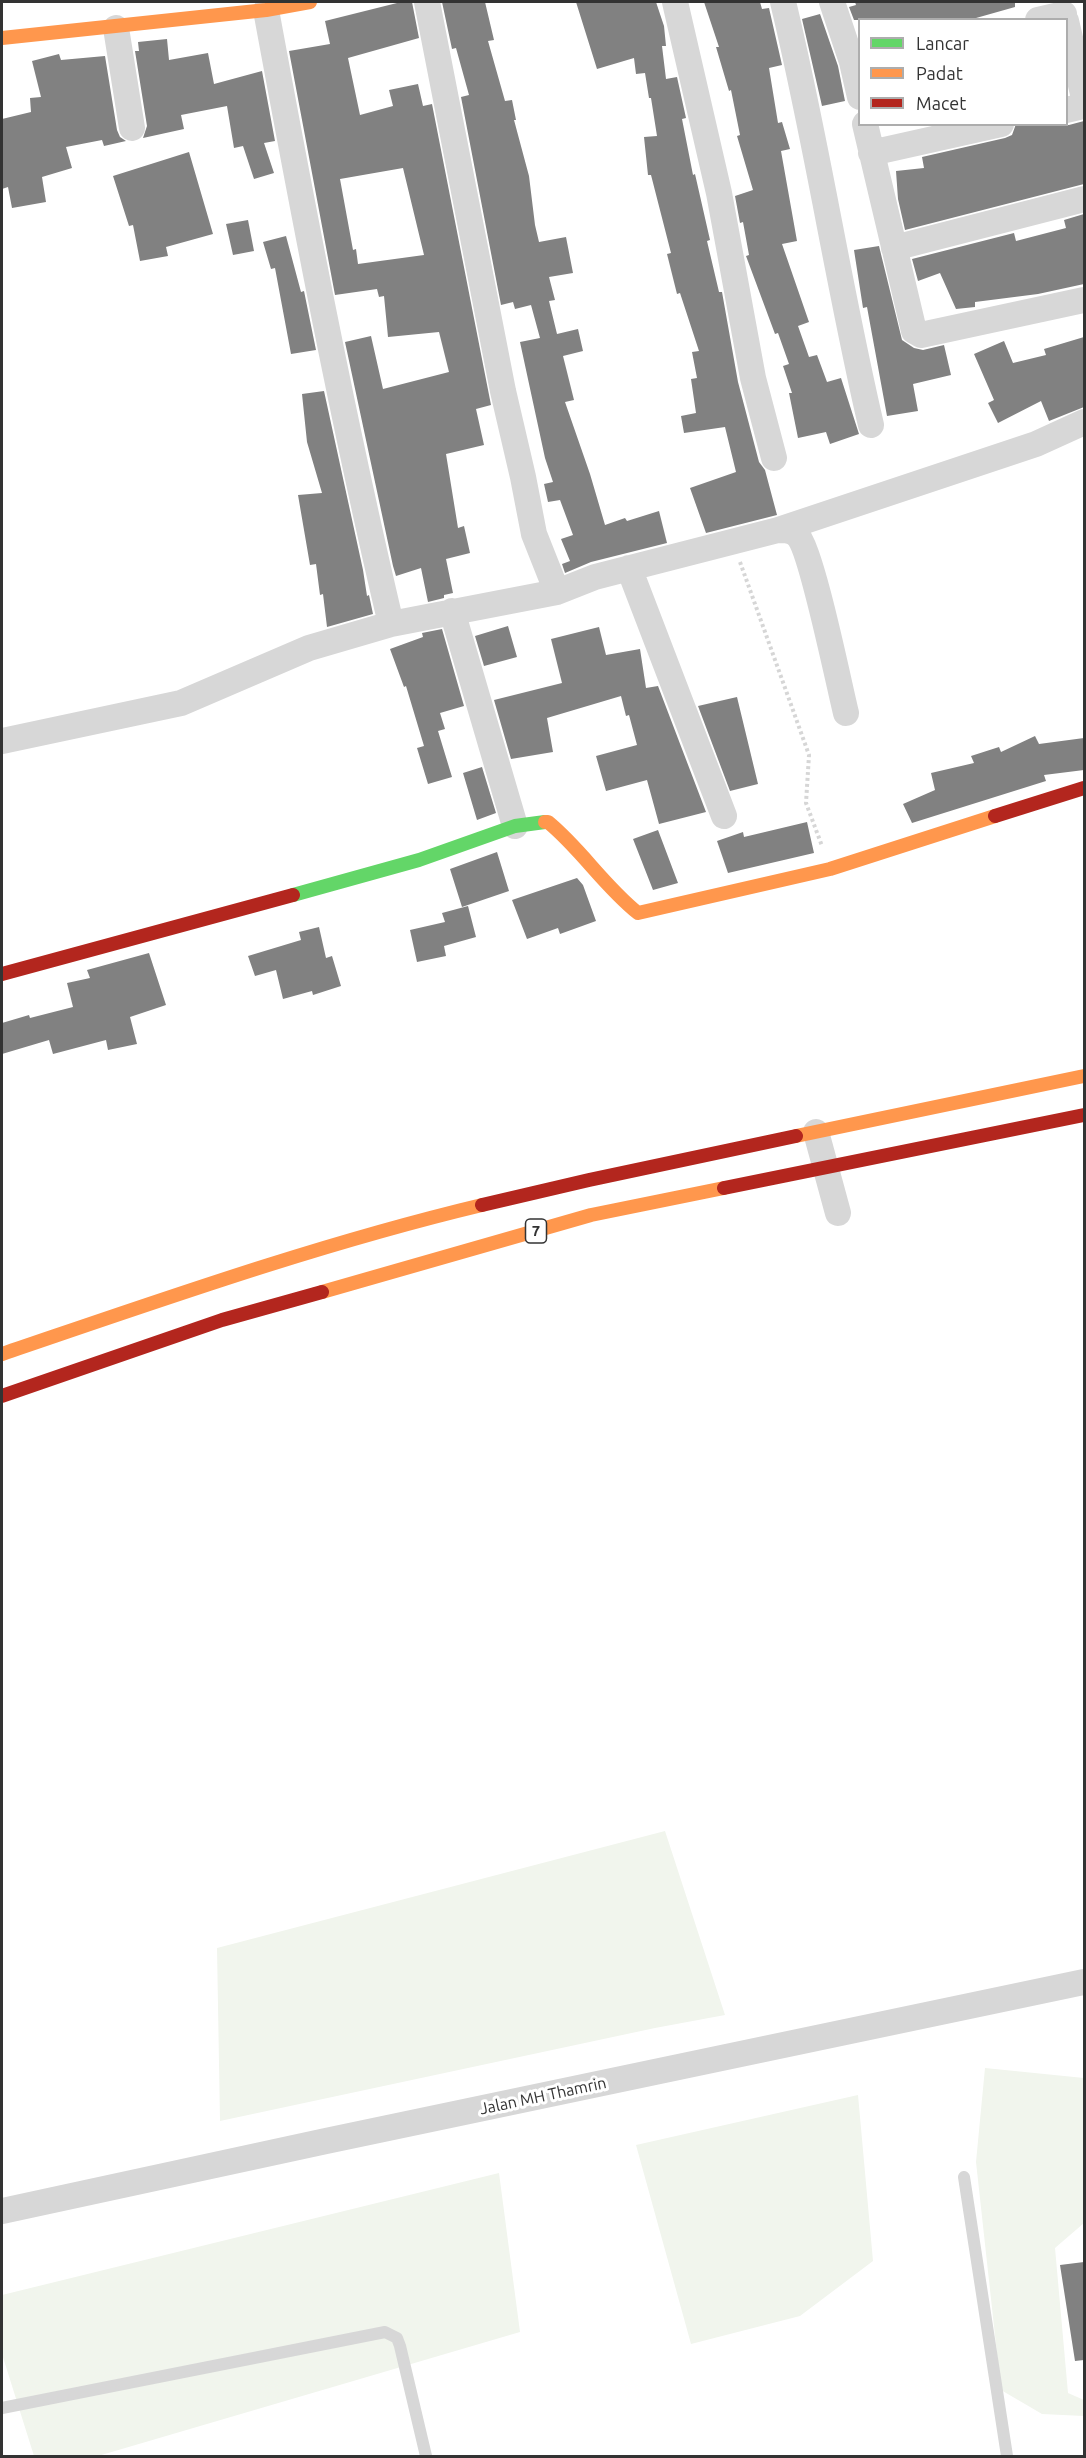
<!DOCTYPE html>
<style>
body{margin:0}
#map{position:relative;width:1086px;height:2458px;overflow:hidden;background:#fff;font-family:Ubuntu,sans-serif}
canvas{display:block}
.frame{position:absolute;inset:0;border:3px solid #333;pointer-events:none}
.legend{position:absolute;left:858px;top:18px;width:210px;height:108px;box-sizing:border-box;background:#fff;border:2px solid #adadad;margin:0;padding:8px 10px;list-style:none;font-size:18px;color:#333}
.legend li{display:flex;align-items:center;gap:12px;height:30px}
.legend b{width:30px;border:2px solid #adadad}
</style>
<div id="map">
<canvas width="1086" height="2458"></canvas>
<div class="frame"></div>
<ul class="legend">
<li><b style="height:8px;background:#63d668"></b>Lancar</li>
<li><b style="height:8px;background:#ff974d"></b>Padat</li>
<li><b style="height:8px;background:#b3261e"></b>Macet</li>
</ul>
</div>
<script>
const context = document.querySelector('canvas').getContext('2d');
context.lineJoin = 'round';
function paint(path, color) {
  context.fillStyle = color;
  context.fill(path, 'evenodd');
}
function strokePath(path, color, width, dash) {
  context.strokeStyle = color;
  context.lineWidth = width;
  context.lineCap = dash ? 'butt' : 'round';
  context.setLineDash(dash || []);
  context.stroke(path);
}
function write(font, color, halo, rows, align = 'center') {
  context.font = font + ' Ubuntu,sans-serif';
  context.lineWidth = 6;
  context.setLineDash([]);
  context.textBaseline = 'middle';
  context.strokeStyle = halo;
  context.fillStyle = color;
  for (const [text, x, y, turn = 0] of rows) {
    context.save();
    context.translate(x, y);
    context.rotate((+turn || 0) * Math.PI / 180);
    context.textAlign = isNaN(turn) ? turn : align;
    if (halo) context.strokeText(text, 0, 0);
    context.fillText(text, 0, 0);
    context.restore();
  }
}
paint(new Path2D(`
 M665,1831L725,2015L655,2028L220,2121L217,1948Z
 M985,2068L1084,2078V2223L1055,2248L1068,2393L1084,2400V2416L1042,2414L1001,2390L976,2162Z
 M858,2095L873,2261L800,2316L691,2344L636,2145Z
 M499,2173L520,2332L98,2456H34L2,2354V2295Z`), '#f1f5ed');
paint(new Path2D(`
 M401,2H412L419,38L348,58L360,115L393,106L389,90L418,84L423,106L432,104L491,405L476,409L484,445L446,454L458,528L464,526L470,553L446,559L453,593L444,595V598L428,602L421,568L396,576L393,566L345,342L371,336L383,389L449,372L439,332L388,337L384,296L379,297L377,289L335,295L289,51L330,44L325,21ZM403,168L424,255L358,264L356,249L353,250L340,179Z
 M442,2H485L494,40L488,41L505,101L512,100L516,120H514L529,176L535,225L539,242L566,237L573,273L549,277L555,300L549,301L557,334L578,329L583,351L563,356L574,400L565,402L590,474L605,525L625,518L627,521L659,511L667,543L591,562L565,573L562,564L570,561L561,539L573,535L560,500L548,502L544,484L553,482L545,458L520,342L540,338L531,305L515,309L513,302L501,305L461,97L469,95L456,48L452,49Z
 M576,2H656L664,26L666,46H662L666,79L677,77L686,118L682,119L693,175L695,174L710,240L707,241L719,292H722L738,382L759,462L765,470L777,515L706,533L690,488L736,472L725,427L684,433L681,416L696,413L691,379L697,378L692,352L699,351L680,293L677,294L667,254L671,253L651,175H648L644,137L657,136L651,98H649L645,73L636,74L634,58L597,69Z
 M704,2H760L762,9L769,8L782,65L769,68L778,123L782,122L790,149L781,151L797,241L782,244L809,322L798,326L809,357L817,355L827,382L841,378L859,434L830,444L826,432L798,438L789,393H792L783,366L789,364L778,333L775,334L746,256L749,255L743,222L740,223L735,196L753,190L737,136L740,135L731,90L729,91L716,47H719Z
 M855,2H1015V7L969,20H854L849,7L856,5Z
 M820,14L838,66L845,101L822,106L802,19Z
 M167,39L169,60L208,53L214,84L262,71L275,141L264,143L274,173L254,179L243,146L234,148L227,106L181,115L184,129L143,138L147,126L135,51H139L138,42Z
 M59,54L61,60L105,56L117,130L120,137L126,141L104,146L102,140L66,147L72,168L42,177L46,202L12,208L8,187L2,189V119L31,112L30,98L41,97L32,61Z
 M1084,121V184L905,230L898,199L896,171L924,168L922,157L1005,138L1012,135L1016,124L1069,125Z
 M189,152L213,234L166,247L168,256L140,261L133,225L129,226L113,176Z
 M1084,214V284L1038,294L975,302V307L956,309L940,273L918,281L912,259L1014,233L1016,241L1066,228L1064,220Z
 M248,220L254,251L233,255L226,224Z
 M286,236L301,292L304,291L316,350L291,354L275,268L271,269L263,242Z
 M879,246L902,340L914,348L923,350L944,345L951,375L913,384L918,411L887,416L867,307L863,308L854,250Z
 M1084,337V407L1049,421L1041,401L998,423L988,403L994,400L974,354L1004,341L1013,363L1046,355L1044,349Z
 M324,391L363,570L367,596L369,595L373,614L327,627L323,594L320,595L316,564L310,565L298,495L322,493L307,442L302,394Z
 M508,626L517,657L484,666L475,636Z
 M599,627L606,655L640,649L646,688L658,686L706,812L659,824L647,780L606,791L596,756L637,745L629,715L626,716L621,696L547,718L553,752L511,759L494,700L562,683L551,639Z
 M442,629L464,706L440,713L445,729L438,731L452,777L428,784L417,748L424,746L406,686L404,687L390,649L423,637L422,633Z
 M737,697L758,784L730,791L698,706Z
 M1035,736L1039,744L1084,738V770L1044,775L1046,781L912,823L903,804L935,790L931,773L974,763L971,756L999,747L1001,752Z
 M482,767L496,813L477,820L463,773Z
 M807,822L814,853L728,873L717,841L743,832L744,837Z
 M658,830L678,883L653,890L633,839Z
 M497,852L509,891L462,907L450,869Z
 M577,878L583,885L596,921L560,934L558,928L527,939L512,900Z
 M468,906L476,937L444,946L446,956L417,962L410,930L445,922L442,913Z
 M319,927L326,958L332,956L341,986L313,995L312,991L283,999L276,970L255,976L248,956L301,940L299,932Z
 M149,953L166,1005L130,1017L137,1044L108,1050L106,1040L53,1054L49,1040L2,1054V1023L29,1015L30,1018L73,1007L67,983L90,978L87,970Z
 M1084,2262V2360L1075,2361L1060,2265Z`), '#818181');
strokePath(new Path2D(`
 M740,562L809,755L806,803L822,846`), '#d6d6d6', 4, [3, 3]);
strokePath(new Path2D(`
 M964,2177L1007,2456
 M2,2408L385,2332L397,2338L400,2346L426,2456`), '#d7d7d7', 12);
strokePath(new Path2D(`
 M427,2L503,391L523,477L534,534L557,592
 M675,2L719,193L753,378L774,458
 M783,2C817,142 838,284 871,425
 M832,2L852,62L860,97
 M266,10C304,216 343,421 391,624
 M1038,20L1064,14
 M1066,21L1084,98
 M116,28L132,128
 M1066,110L1084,106
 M865,124L914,331L921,335L1084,300
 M871,153L1001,124
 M894,248L1084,199
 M778,530C784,530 791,530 796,534C811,546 839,685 846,713
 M629,568L724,816
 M452,611L515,826
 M2,741L181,703L309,648L391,624L557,592L595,577L778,530L1036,444L1084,422
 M816,1132L838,1213
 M2,2211L326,2141L1084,1982`), '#d7d7d7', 26);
strokePath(new Path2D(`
 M293,895L419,860L515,826L545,822`), '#63d668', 14);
strokePath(new Path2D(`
 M2,38L266,10L310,2
 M545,822H548C581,849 604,886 638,913L830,869L995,816
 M796,1136L1084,1076
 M322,1292L591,1215L724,1188
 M2,1354C161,1300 319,1244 482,1205`), '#ff974d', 14);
strokePath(new Path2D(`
 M995,816L1084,788
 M2,974L293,895
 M724,1188L1084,1115
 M482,1205L589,1180L796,1136
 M2,1396L222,1320L322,1292`), '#b3261e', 14);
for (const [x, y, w] of [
 [536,1231,21]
]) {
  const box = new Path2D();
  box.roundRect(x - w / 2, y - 12, w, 24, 4.5);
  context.fillStyle = '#fff';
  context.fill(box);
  strokePath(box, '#333', 1.5);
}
write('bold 15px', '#333', null, [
 ["7",536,1231]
]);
write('16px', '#333', '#fff', [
 ["Jalan MH Thamrin",543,2096,-12]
]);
</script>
